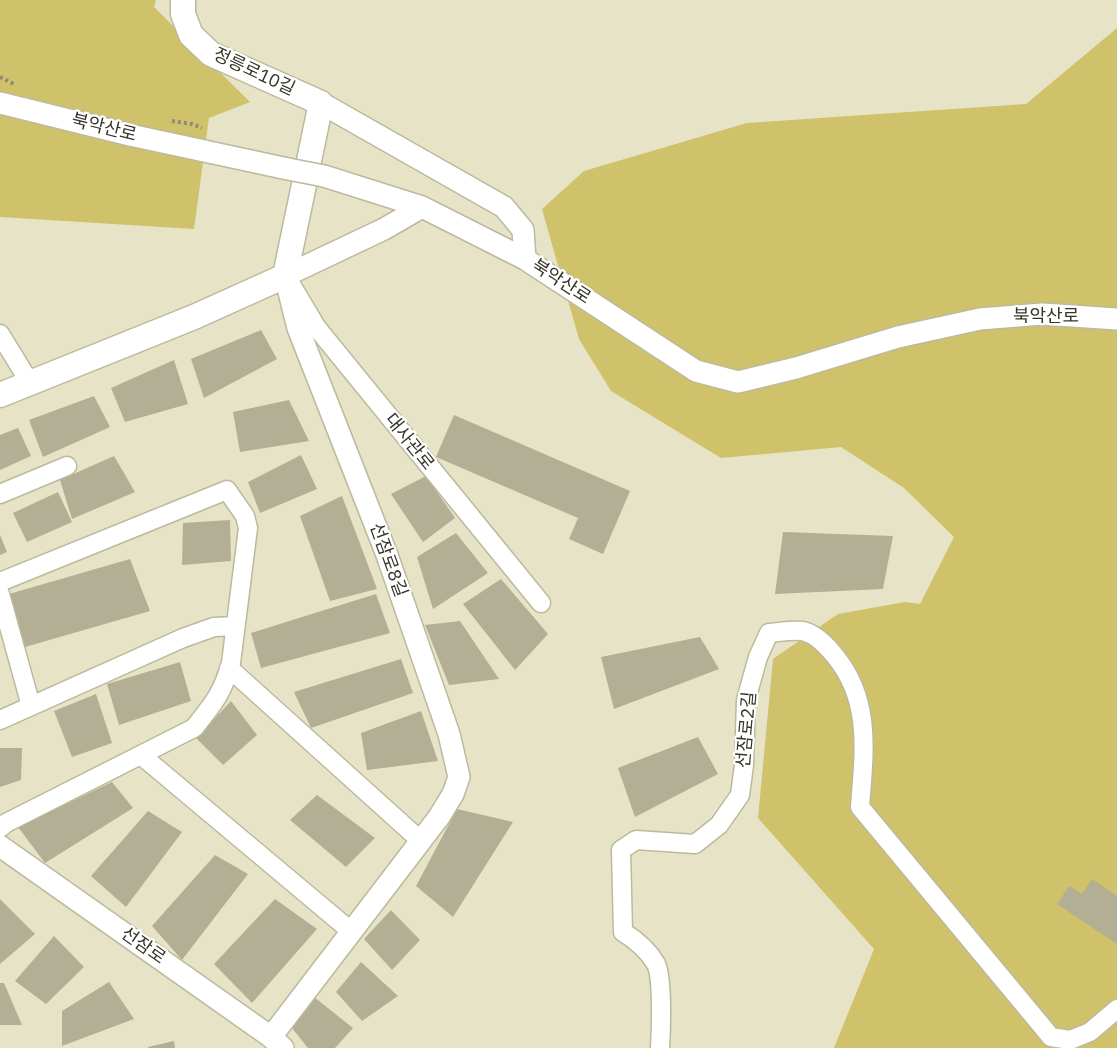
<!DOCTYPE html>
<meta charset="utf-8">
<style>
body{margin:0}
canvas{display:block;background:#e7e3c6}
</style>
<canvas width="1117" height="1048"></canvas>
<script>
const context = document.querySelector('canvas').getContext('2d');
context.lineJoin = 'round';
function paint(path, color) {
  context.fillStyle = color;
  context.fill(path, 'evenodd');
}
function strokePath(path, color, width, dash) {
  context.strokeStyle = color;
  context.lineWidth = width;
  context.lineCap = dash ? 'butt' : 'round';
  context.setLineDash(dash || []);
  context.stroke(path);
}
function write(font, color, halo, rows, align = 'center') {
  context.font = font + ' "IBM Plex Sans","Noto Sans KR",sans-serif';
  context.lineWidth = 4.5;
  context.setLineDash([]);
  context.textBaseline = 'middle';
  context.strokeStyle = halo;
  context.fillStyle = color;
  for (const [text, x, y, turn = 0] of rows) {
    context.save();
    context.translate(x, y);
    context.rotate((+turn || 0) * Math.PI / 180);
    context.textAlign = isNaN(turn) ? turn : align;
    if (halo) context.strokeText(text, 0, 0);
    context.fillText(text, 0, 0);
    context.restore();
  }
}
paint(new Path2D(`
 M0,0H156L154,7L250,102L209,118L194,229L0,217Z
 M1117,28V1048H834L874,949L758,818L773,659L838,614L905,602L920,604L954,537L904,488L841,447L721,458L611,391L579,339L542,209L584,171L747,123L1026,104Z`), '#cfc26a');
paint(new Path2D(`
 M261,330L277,359L204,398L191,359Z
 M174,360L188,404L125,422L111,388Z
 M94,396L110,427L43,457L29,420Z
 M289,400L309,441L240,452L233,412Z
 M454,415L630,491L603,554L569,539L578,518L436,457Z
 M18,428L31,456L0,470V435Z
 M301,455L317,489L260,513L248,482Z
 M114,456L135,492L72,519L60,480Z
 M426,476L455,518L423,542L391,494Z
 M58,492L72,522L27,542L13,513Z
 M342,496L377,589L330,601L300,516Z
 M230,520L231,561L182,565L183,523Z
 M783,532L893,536L883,589L775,594Z
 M456,533L488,573L433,609L417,557Z
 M0,535L7,552L0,555Z
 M130,559L150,611L25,647L9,594Z
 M501,579L548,634L515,670L463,604Z
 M376,594L390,633L261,668L251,633Z
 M460,621L499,679L449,685L425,625Z
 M700,637L719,669L614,709L601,657Z
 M401,659L413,693L311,728L294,692Z
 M180,662L191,701L119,725L107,684Z
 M96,694L112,743L72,757L54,711Z
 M231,701L257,735L223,765L196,738Z
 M421,711L438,761L367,770L361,733Z
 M698,737L718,774L635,817L618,768Z
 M0,748H22L21,780L0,787Z
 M112,782L133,808L45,863L18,827Z
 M317,795L375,838L346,867L290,820Z
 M457,809L513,822L453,917L416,886Z
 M148,811L182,832L126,907L91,876Z
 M215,855L248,874L182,960L152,926Z
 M1092,879L1117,896V944L1057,904L1069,886L1082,894Z
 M0,899L35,934L0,964Z
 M275,899L317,929L252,1003L214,964Z
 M391,910L420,940L392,970L364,939Z
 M54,936L84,967L46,1004L15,981Z
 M361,962L398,996L362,1021L336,992Z
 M109,982L134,1019L62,1046V1011Z
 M0,983H4L22,1025H0Z
 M314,997L353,1028L335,1048H308L292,1028Z
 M174,1041L175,1048H148V1047Z`), '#b3af94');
const minor = new Path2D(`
 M292,286L317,328L541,603
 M0,334L30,383
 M0,494L67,466
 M0,582L227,490L245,516L248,528L231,663C222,694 214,703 194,728L6,823L0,828
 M0,594L31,706
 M229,668L421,841
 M0,720L183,638L214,627L235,626
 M142,756L352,932
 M660,1048C661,1031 663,978 656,964C648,950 636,940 623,932L621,850L636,840L695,844L719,825L740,795L744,765L746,700L758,657L769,633C780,632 792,630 802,631C815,633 827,646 835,656C872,701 864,753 860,807L1051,1037L1070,1040L1090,1032L1117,1009`);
const tertiary = new Path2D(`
 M0,103L130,135L288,169
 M321,103L504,207L523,230L525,259
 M324,176L422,207L525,259L696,371L738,382L796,368L898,337L980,319L1042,314L1117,319
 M0,846L271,1037L283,1048
 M271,1037L439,817L453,794L459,777L449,734L387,555L298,328L285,276L384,229L422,207`);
const secondary = new Path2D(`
 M0,395L194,317L285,276L321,103L211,54L191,35L183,14V0`);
strokePath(minor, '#bdb99d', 21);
strokePath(tertiary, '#bdb99d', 24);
strokePath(secondary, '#bdb99d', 27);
strokePath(new Path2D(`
 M0,77L14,84
 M172,121L192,124L202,128`), '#8f8c78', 4, [3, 3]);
strokePath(minor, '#fff', 18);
strokePath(tertiary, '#fff', 21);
strokePath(secondary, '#fff', 24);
const tertiaryBridge = new Path2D(`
 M288,169L324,176`);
strokePath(tertiaryBridge, '#bdb99d', 24, []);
strokePath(tertiaryBridge, '#fff', 21);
write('18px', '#363429', '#fff', [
 ["정릉로10길",254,72,25],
 ["북악산로",104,128,14],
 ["북악산로",561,282,33],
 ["북악산로",1046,317],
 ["대사관로",409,442,51],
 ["선잠로8길",388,560,70],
 ["선잠로2길",747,730,-85],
 ["선잠로",143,946,35]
]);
</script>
